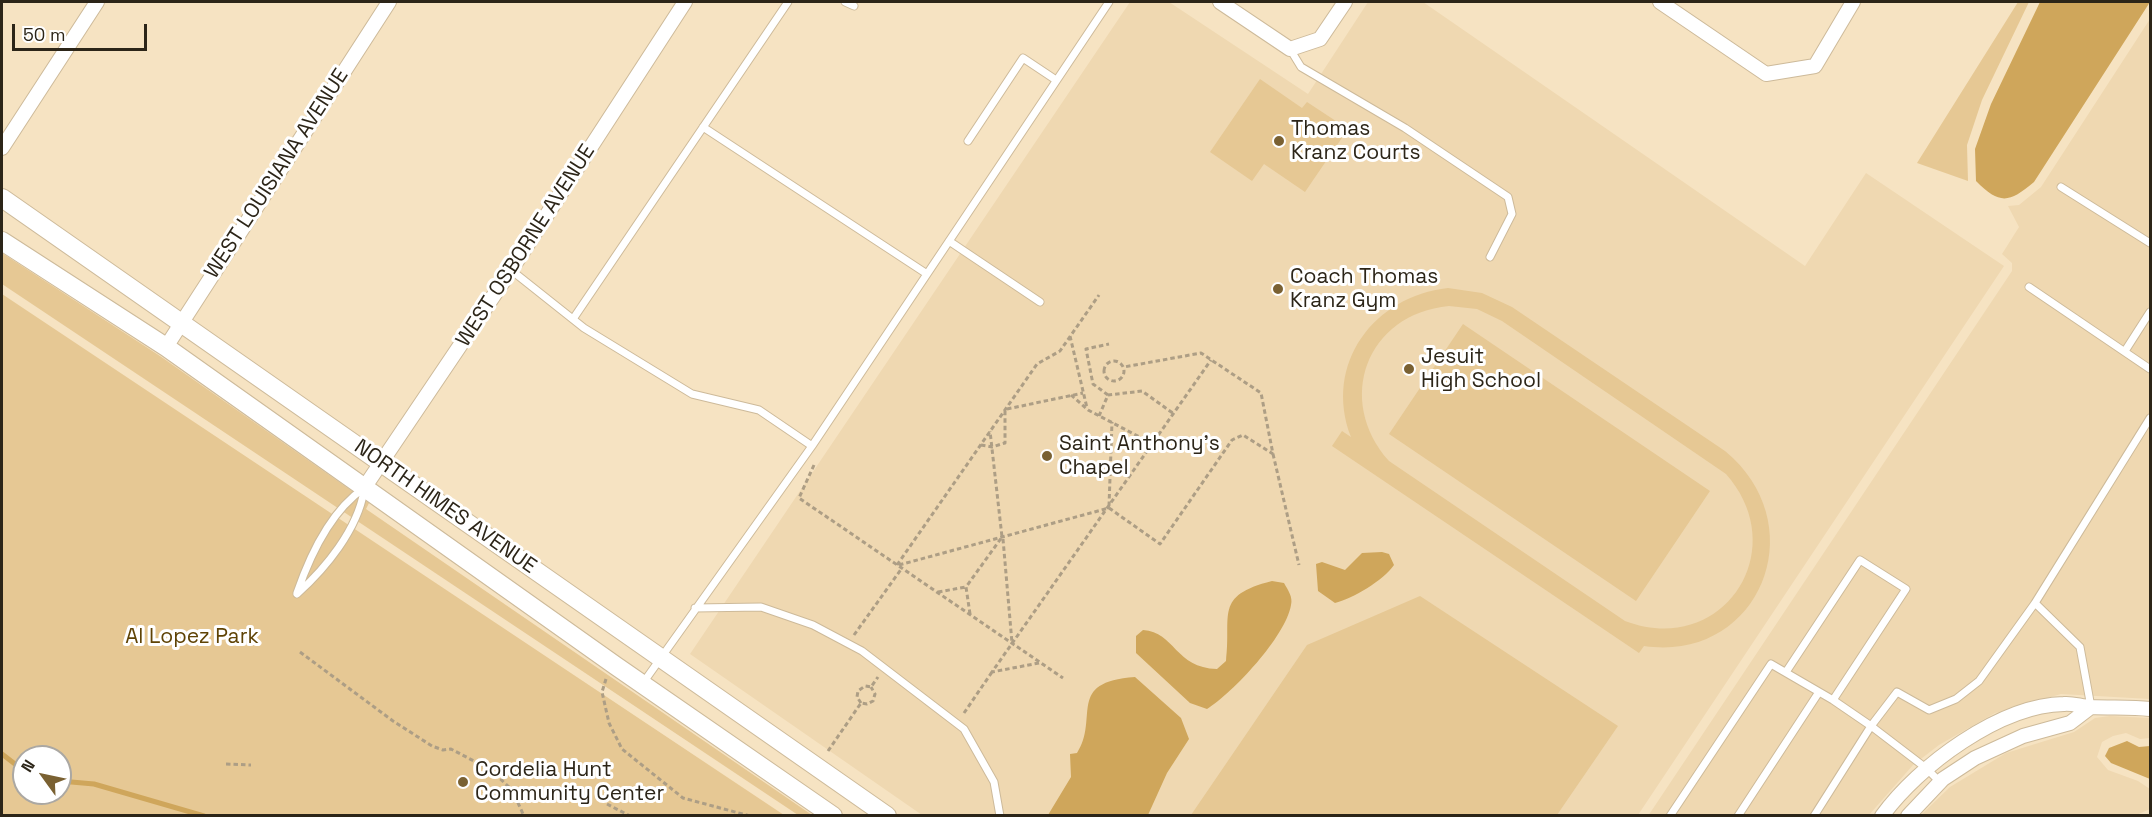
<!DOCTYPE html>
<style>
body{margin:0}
#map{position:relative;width:2152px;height:817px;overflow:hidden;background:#f6e3c2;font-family:"Space Grotesk",sans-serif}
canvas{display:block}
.frame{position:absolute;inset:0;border:3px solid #2c2518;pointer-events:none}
.north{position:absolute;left:12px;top:745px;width:60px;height:60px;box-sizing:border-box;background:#fff;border:2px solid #aba8a3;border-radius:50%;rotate:303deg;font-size:16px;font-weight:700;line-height:24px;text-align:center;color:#2c2518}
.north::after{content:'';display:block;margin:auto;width:21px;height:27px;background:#7a6132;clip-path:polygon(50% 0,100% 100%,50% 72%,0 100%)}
.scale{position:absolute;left:12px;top:24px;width:135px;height:27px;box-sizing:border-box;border:3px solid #2c2518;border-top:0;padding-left:8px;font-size:18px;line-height:21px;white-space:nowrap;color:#2c2518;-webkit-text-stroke:4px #fff;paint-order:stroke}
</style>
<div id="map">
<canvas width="2152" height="817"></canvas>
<div class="frame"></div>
<div class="north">N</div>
<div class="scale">50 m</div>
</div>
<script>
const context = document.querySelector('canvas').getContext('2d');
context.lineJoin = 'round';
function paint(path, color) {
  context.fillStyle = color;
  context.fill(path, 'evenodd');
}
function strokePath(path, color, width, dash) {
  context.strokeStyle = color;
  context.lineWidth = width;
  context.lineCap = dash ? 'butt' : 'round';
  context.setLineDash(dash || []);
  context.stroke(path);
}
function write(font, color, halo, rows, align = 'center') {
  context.font = font + ' "Space Grotesk",sans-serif';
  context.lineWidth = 6;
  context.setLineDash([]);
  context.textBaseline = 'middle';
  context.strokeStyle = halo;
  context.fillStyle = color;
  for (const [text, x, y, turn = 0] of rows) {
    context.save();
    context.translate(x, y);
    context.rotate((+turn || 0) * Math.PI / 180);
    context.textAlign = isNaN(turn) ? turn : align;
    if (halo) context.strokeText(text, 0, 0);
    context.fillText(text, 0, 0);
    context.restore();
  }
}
paint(new Path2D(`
 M1130,2H1169L1308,94L1368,2H1423L1805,266L1866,173L2004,266L1638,815H922L690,654Z
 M2150,19V699L2061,694L1995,713L1939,745L1913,765L1869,815L1648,816L2012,271V263L2002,254L2019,227L2008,206L2019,205L2041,187Z
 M2110,716L2150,718V738L2140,739L2126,733L2113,736L2102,742L2097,757L2108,770L2138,781L2150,789V809L2134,816L1921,815L1950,787L2006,753L2074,732L2095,718Z`), '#efd8b1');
paint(new Path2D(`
 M2018,2H2029L1982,100L1967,145L1968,181L1917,163Z
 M1260,79L1302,108L1307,102L1348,129L1305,192L1264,164L1252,181L1210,152Z
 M2,253L160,356L369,503L366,509L812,815H798L2,284Z
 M1448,288L1482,293L1512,307L1725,451C1816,526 1759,663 1644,646L1639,653L1332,446L1342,431L1351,437C1323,364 1374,296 1448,288ZM1449,306L1477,309L1502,321L1726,474C1794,551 1722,658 1625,621L1389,461C1335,400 1366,314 1449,306Z
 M2,294L784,815H2ZM24,757H60V793H24Z
 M1463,324L1710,491L1636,601L1389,434Z
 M1420,596L1618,726L1557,815H1191L1307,645Z`), '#e6c894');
paint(new Path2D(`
 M2040,2H2150L2034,182C2009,203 2000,205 1976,181L1975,149L1991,104Z
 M1382,552L1389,554L1394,565C1384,580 1352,599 1335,603L1318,591L1316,564L1322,562L1345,570L1362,553Z
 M1272,581L1284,583C1288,590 1293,597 1291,605C1286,636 1233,693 1207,709L1190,703L1136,653V636L1143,630C1175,632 1175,668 1217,669L1226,661C1232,615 1213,596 1272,581Z
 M1135,677L1181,718L1189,739L1167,773L1148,815H1048L1071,777L1070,754L1077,753C1100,718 1065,682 1135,677Z
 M2127,741L2139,747L2150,746V779L2111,763L2105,756L2109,748Z`), '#cfa65b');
strokePath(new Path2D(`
 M2,754L24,771
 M60,781L94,784L204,816`), '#cfa65b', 5);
const service = new Path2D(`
 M845,2L854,6
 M1290,49L1301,67L1405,128L1508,197L1512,214L1490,257
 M703,127L927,274
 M968,141L1023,58L1056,80
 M2061,187L2150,243
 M949,241L1040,302
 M511,270L584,328L692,394L759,410L812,446
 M2029,287L2150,369
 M573,319L788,2
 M2125,351L2150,312
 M297,593C310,555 331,511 364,488
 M297,594C326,568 357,530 364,491
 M695,608L761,607L813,625L862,651L964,729L994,782L1000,816
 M1786,672L1860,560L1906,589L1833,700
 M643,683L812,446L1109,2
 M2091,707L2080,647L2035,603L2150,418
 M1940,782L1926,768L1871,726L1897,692L1929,710L1956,699L1979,681L2035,603
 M1670,816L1771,664L1833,700L1871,726L1814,816
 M1738,816L1819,692`);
const minor = new Path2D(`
 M1220,2L1290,49L1320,39L1345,2
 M1660,2L1766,74L1815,66L1853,2
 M2,148L97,2
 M166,347L389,2
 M364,488L511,270L685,2
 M1882,816C1918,766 2000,705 2064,704C2073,703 2082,707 2091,707C2111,708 2131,707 2150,709
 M1908,816L1943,779L1975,758L2023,736L2070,723L2091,707`);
const tertiary = new Path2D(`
 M2,198L887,816
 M2,241L166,347L616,666L833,816`);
strokePath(service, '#cdba9a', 9);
strokePath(minor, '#cdba9a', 16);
strokePath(tertiary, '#cdba9a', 20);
strokePath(new Path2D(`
 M1070,336L1087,408
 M1104 371a10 10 0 1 1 20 0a10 10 0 1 1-20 0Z
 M1071,395L1088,410L1153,444
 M1108,395L1093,384L1086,349L1109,344
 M1007,409L1083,393
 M1099,416L1108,395L1142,391L1174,414
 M981,445L992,447L1005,443V411
 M1273,454L1299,565
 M814,465L799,498L1063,678
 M1109,506L1112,422
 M1109,508L1160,544L1232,440L1243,435L1273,454L1261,393L1201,353L1124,367
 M1003,539L1012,643
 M897,565L1037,364L1060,351L1099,295
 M899,565L1109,508
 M938,592L966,587
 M970,614L966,587L1002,537L990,431
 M854,635L902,568
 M300,652L393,721L432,746L443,750L451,749L491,770L512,790L524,816
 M1039,663L992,672L1211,360
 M606,679L602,692L609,723L622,749L683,798L750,816
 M861,703L857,697L858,691L865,686L871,687L878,677
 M964,713L992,672
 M828,751L861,703L867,704L873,701L875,694L871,687
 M226,764L251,765
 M607,804L630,816`), '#ad9e85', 3, [4.5, 3]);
strokePath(service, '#fff', 7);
strokePath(minor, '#fff', 14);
strokePath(tertiary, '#fff', 18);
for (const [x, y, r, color] of [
 [1279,141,6,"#7a6132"],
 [1278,289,6,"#7a6132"],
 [1409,369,6,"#7a6132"],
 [1047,456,6,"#7a6132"],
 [463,782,6,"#7a6132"]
]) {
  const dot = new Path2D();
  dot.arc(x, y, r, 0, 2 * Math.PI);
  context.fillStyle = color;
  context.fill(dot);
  strokePath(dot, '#fff', 2);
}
write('21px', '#2c2518', '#fff', [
 ["Thomas",1291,129],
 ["Kranz Courts",1291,153],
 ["Coach Thomas",1290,277],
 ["Kranz Gym",1290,301],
 ["Jesuit",1421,357],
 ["High School",1421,381],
 ["Saint Anthony's",1059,444],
 ["Chapel",1059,468],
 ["Cordelia Hunt",475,770],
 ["Community Center",475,794]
], 'left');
write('21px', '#2c2518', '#fff', [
 ["WEST LOUISIANA AVENUE",277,174,-57],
 ["WEST OSBORNE AVENUE",526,246,-57],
 ["NORTH HIMES AVENUE",445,507,35]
]);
write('21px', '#5f4305', '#fff', [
 ["Al Lopez Park",192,637]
]);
</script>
